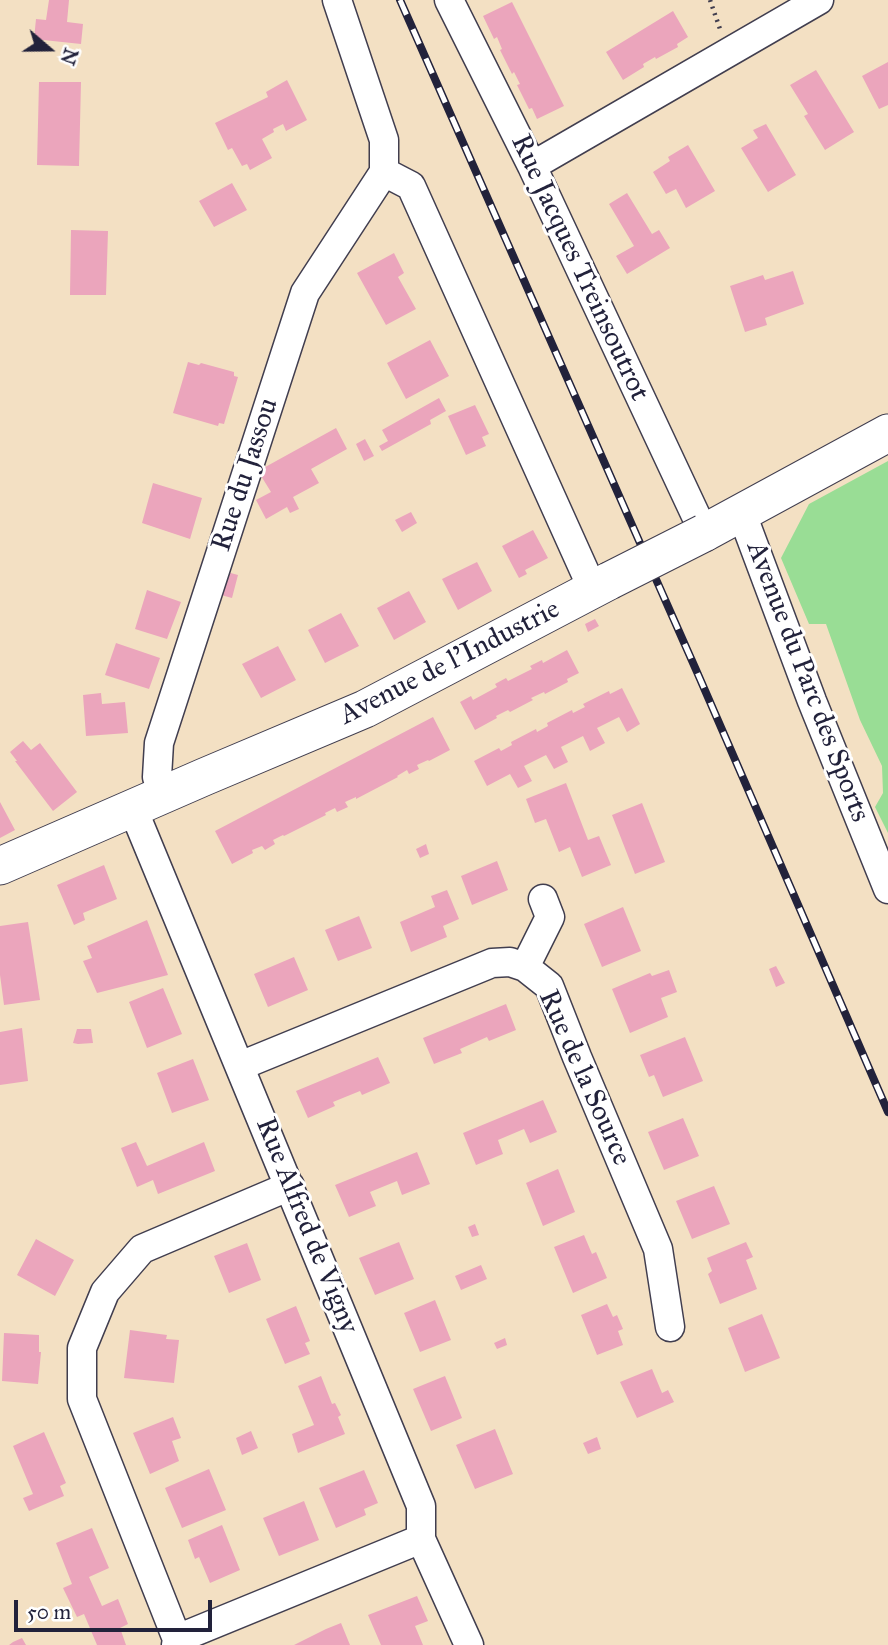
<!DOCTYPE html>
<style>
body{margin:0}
#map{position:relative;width:888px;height:1645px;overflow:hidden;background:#f3e0c3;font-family:"IM FELL Great Primer",serif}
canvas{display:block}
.north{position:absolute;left:14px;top:14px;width:70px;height:70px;-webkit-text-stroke:5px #fff;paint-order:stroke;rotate:110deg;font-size:19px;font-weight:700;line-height:28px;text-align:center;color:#22223b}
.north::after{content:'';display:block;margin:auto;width:24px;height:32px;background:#22223b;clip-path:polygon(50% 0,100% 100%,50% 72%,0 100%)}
.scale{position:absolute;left:14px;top:1600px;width:198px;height:32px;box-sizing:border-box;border:4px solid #22223b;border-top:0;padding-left:9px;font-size:21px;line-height:24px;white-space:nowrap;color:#22223b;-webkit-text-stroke:5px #fff;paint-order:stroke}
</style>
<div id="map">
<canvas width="888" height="1645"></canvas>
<div class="north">N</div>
<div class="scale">50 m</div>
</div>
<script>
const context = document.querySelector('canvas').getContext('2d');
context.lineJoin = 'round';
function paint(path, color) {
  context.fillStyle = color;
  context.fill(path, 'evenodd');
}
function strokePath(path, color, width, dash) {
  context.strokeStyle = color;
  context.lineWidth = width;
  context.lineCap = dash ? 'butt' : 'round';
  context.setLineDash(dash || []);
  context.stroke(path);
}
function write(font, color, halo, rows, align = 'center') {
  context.font = font + ' "IM FELL Great Primer",serif';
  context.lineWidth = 6;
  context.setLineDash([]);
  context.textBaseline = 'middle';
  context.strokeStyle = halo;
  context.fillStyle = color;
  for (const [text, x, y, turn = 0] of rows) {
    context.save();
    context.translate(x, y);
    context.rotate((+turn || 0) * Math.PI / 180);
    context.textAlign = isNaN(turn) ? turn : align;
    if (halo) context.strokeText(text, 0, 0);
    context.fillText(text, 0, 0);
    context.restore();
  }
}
paint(new Path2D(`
 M888,461V833L875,807L883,793L882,766L860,720L826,624H809L781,558L809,504Z`), '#99dd95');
paint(new Path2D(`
 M49,0H69L67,22L83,24L81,44L34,39L36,19L46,20Z
 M512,2L564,106L537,119L532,108L529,109L517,85L520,84L514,72L512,74L500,50L502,49L497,37L494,39L483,16Z
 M673,11L688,37L677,44L678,47L656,59L655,57L643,64L644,67L623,80L606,52Z
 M888,62V105L879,109L862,76Z
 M816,70L854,132L825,150L804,116L808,114L790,85Z
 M287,80L307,120L286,131L283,124L273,129L274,132L262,139L272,158L250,170L247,164L242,166L232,148L228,150L215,123L268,97L266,92Z
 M39,82H81L79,166L37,165Z
 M766,124L796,175L768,192L741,148L758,138L753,130Z
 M688,145L715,191L686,208L676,189L666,194L653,172L670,161L668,157Z
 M232,183L247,210L214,227L199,201Z
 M627,193L652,234L659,230L670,248L627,274L616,256L634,246L609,204Z
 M71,230L108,231L106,295H70Z
 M394,253L404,273L398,277L416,309L386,325L357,273Z
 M793,271L804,304L765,318L767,325L745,332L730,286L763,275L765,280Z
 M430,340L449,376L406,399L387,363Z
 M188,362L199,365L201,363L234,372V376L238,377L224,424L219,423L218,426L173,413Z
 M439,398L446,411L430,420L431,424L382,451L379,446L388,441L382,430Z
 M475,405L489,434L482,437L486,446L466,455L448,416Z
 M336,428L347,449L311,469L319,483L293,497L299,509L290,513L287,507L266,519L256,500L271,492L258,471Z
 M365,439L374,456L364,461L356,444Z
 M153,483L202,498L190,539L142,523Z
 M411,512L417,523L402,532L395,520Z
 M533,530L548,558L525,570L527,574L519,578L502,546Z
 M477,562L492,591L458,610L442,579Z
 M227,572L238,575L232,598L221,595Z
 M147,590L181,602L167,639L135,629Z
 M409,591L426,622L394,640L377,608Z
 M341,613L359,646L325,663L308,630Z
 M595,619L599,626L588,632L585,624Z
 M116,643L160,658L149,689L105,675Z
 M278,646L296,680L261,698L242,664Z
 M567,650L579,673L567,679L568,682L545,694L544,692L531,698L533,700L510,712L508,710L496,716L497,718L475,730L460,702L471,696L473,700L497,687L495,684L506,678L508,681L532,669L530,666L542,660L543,663Z
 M622,688L640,724L627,732L619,717L597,728L605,743L590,751L583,736L561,747L568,762L554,769L546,755L524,766L532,781L518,788L510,774L487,786L474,761L499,748L501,751L512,745L511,742L536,729L537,732L548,726L547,723L572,710L573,713L585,707L583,704L609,691L610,694Z
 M101,693L102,704L125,702L128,733L86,736L83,695Z
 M433,717L450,750L429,761L428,760L417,765L419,769L409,774L407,770L397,776L398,777L356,799V797L345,802L348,807L337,812L335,808L325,813L326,815L284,836L283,835L273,840L275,844L265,850L262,846L252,850L253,853L232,864L215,831Z
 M23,741L31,750L40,743L77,792L53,811L15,761H17L10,752Z
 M566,783L588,840L599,836L611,865L582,877L570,847L559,852L546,819L535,823L526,799Z
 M0,802L15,830L0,838Z
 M642,803L665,862L635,874L612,815Z
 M426,844L429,854L420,858L416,849Z
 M497,861L508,890L472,905L461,876Z
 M104,865L117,899L83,913L85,920L74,925L57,885Z
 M447,890L459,919L443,926L447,937L411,952L400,922L435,907L431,896Z
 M623,907L641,951L602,967L584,924Z
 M359,916L372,948L338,961L325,930Z
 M147,920L168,975L97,993L83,961L92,958L87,946Z
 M28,922L40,1000L4,1005L0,975V926Z
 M294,957L308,990L268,1007L254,974Z
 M776,966L785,983L776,987L769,969Z
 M669,970L677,992L661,998L668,1017L630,1033L612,989L650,973L652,976Z
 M163,988L182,1034L147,1048L129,1002Z
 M506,1004L516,1030L489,1041L487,1037L460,1049L462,1053L434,1064L423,1038Z
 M22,1028L28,1081L0,1085V1032Z
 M77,1029H91L93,1043L78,1044L73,1043Z
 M685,1037L703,1081L663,1097L654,1075L649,1077L640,1055Z
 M378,1057L390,1083L362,1095L360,1091L333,1102L335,1106L308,1118L296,1091Z
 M193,1059L209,1100L172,1113L157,1073Z
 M543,1100L557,1132L530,1143L524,1129L498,1140L503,1154L476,1165L463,1133Z
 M683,1118L699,1156L664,1170L648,1132Z
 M136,1142L147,1166L204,1142L215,1171L158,1194L153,1180L137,1187L121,1148Z
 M417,1152L430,1184L402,1195L397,1181L370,1192L376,1206L349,1217L335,1185Z
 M558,1169L575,1212L543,1226L526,1183Z
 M714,1186L730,1224L692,1239L676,1201Z
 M475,1224L479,1235L472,1237L468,1227Z
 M584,1235L592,1254L596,1252L607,1278L573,1293L554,1247Z
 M36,1239L74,1260L55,1296L17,1275Z
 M399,1242L414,1279L375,1295L359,1258Z
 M746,1242L753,1257L746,1260L757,1289L720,1304L708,1274L712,1271L707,1258Z
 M247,1243L261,1280L229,1293L214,1256Z
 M481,1265L487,1279L461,1290L455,1276Z
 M435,1300L451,1340L420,1352L404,1313Z
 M607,1304L613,1317L617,1315L623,1329L618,1331L623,1345L597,1355L581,1315Z
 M296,1306L310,1341L305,1343L310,1354L285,1364L266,1319Z
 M762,1314L780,1358L745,1372L728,1328Z
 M130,1330L167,1335L166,1339L179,1340L174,1383L124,1378Z
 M4,1333L39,1335V1352H41L38,1384L2,1381Z
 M505,1338L507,1345L497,1349L494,1343Z
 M652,1369L662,1393L668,1390L674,1402L637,1418L620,1382Z
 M321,1376L332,1404L335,1403L341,1415L338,1417L345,1434L298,1453L292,1434L314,1425L298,1386Z
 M445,1376L462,1418L431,1431L413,1389Z
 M173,1417L181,1438L172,1441L179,1461L150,1474L133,1433Z
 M495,1429L513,1474L475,1489L456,1445Z
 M251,1431L258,1448L242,1455L236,1438Z
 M44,1432L66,1483L60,1486L64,1496L29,1511L23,1498L33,1494L13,1446Z
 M597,1437L601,1449L588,1454L583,1443Z
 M209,1469L226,1510L182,1528L165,1488Z
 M364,1470L378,1503L364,1509L366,1515L336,1528L319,1488Z
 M304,1501L319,1540L279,1556L263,1518Z
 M222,1525L240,1570L210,1583L199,1557L195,1559L188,1540Z
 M92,1528L109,1568L89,1577L102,1606L118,1599L128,1624L120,1628L126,1645H97L84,1614L77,1617L63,1588L72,1584L56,1543Z
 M417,1596L428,1621L415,1626L423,1645H381L368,1615Z
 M341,1623L350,1645H294L326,1629Z
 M22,1638L26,1645H9L13,1642Z`), '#eba5bc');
const minor = new Path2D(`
 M449,0L532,166L704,533
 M532,166L819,0
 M384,172L411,186L593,590
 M742,514L812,701L888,889
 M163,796L157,777L159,743L305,293L384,172V140L337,0
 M133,809L421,1506V1539L469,1645
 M525,967L550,917L543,899
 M240,1066L492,963L510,962L525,967L549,986L577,1057L658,1249L670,1327
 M177,1639L82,1399V1348L105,1292L142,1249L290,1186
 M176,1645L177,1639L421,1539`);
const major = new Path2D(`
 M704,533L888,433
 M0,866L204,777L365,709L609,581`);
strokePath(minor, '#413e4f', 31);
strokePath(major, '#413e4f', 39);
strokePath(new Path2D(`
 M710,0L720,29`), '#413e4f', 4.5, [2, 5]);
strokePath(minor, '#fff', 28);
strokePath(major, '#fff', 37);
const rail = new Path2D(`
 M400,0L697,672L888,1112`);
strokePath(rail, '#22223b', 8);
strokePath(rail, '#fff', 5, [16]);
const majorBridge = new Path2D(`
 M609,581L704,533`);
strokePath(majorBridge, '#413e4f', 39, []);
strokePath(majorBridge, '#fff', 37);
write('28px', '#22223b', '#fff', [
 ["Rue Jacques Treinsoutrot",579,268,65],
 ["Rue du Jassou",246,475,-72],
 ["Avenue de l'Industrie",450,663,-27],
 ["Avenue du Parc des Sports",807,682,69],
 ["Rue de la Source",584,1078,66],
 ["Rue Alfred de Vigny",306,1226,68]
]);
</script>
